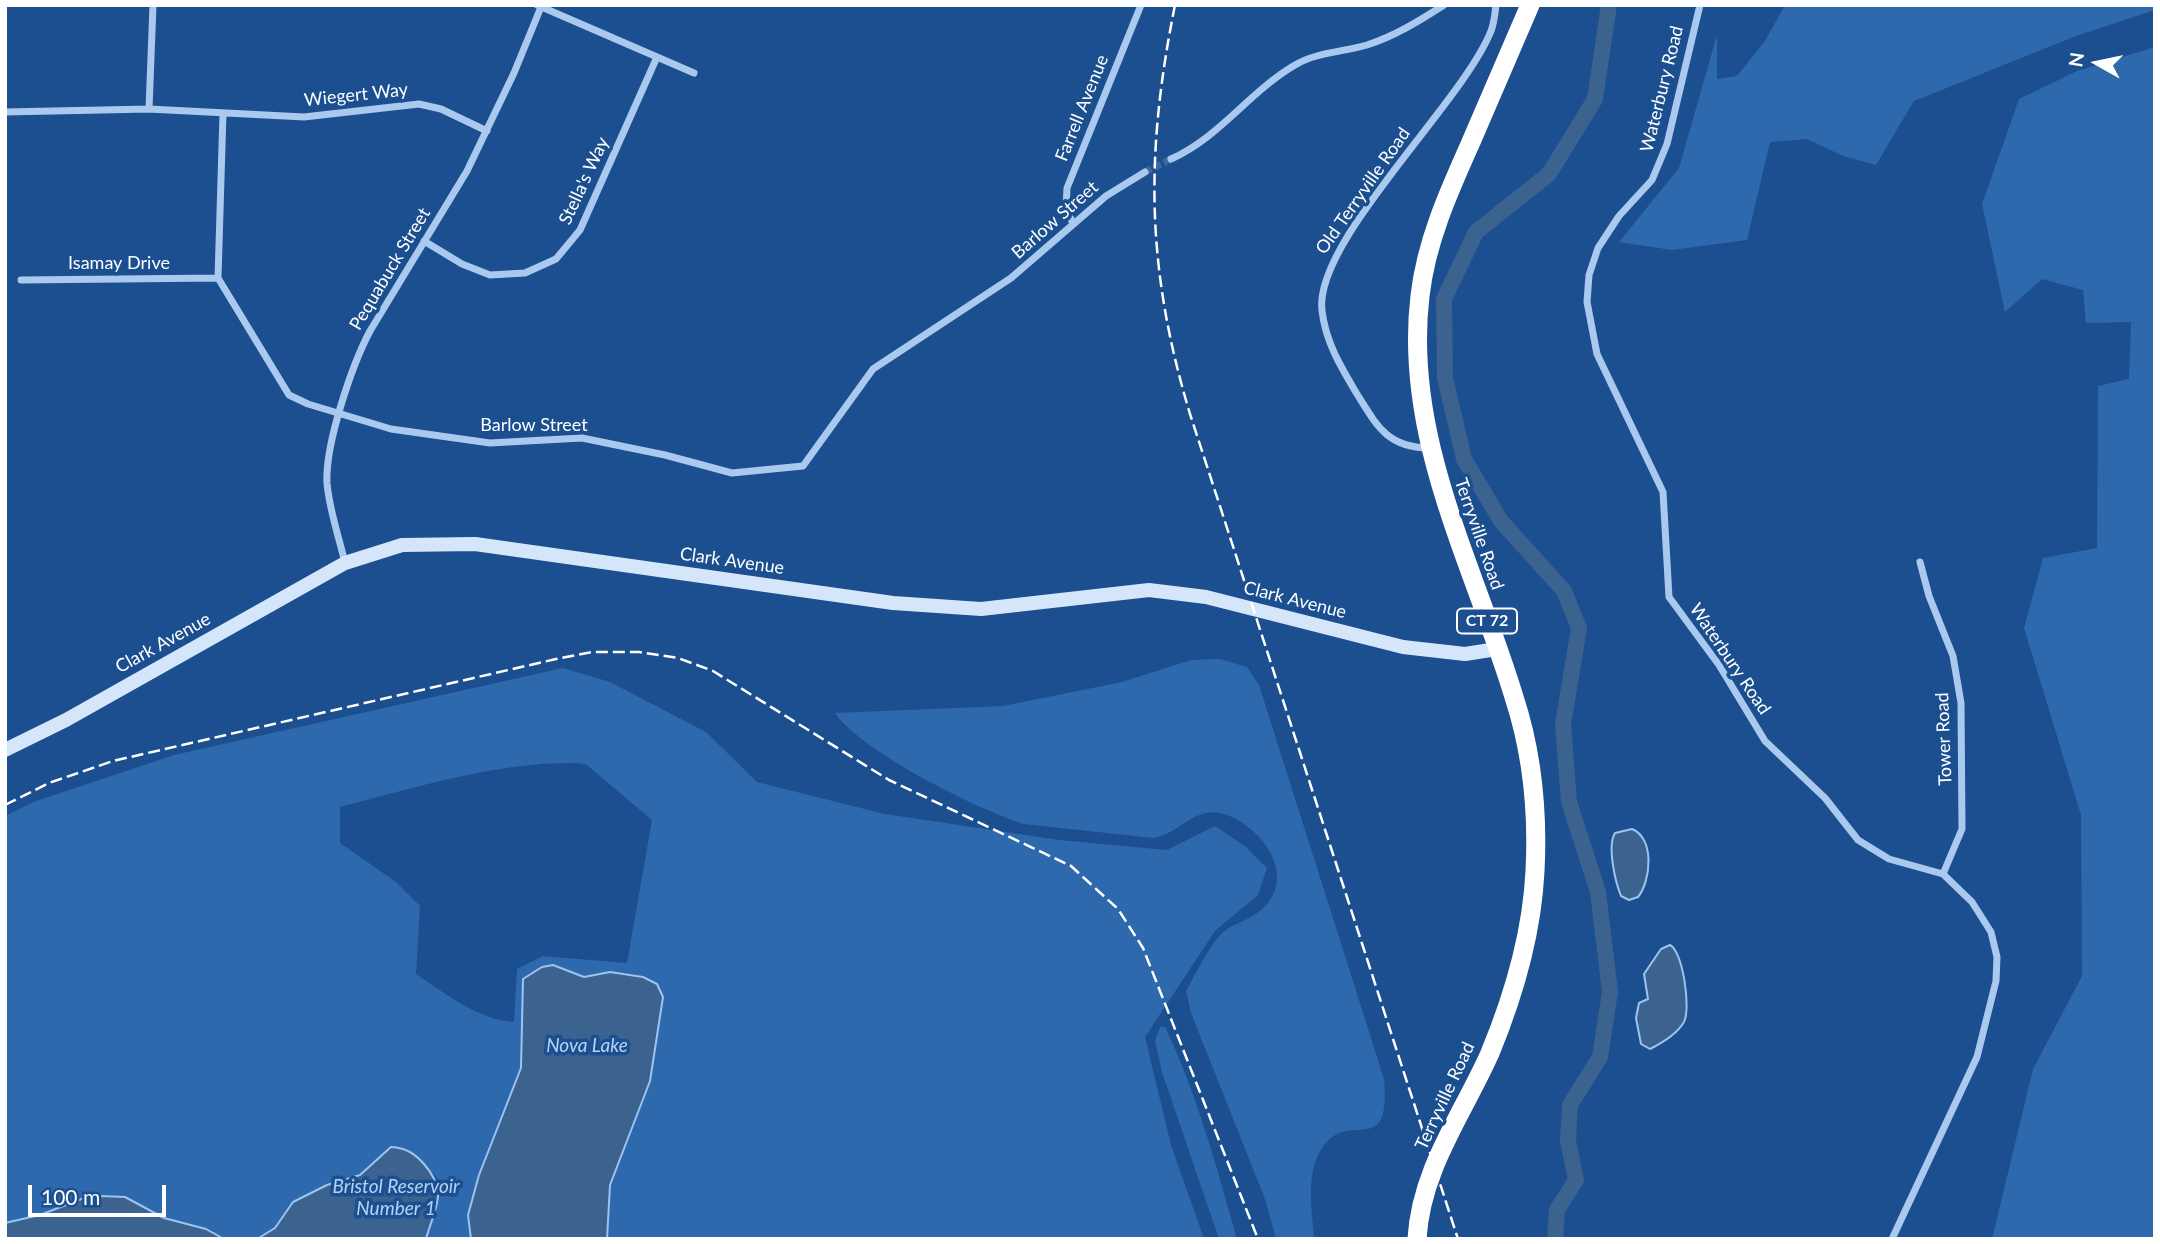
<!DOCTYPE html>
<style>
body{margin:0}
#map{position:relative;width:2160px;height:1244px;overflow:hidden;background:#1b4f8f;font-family:Lato,sans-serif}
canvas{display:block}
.frame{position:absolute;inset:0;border:7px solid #fff;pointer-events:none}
.north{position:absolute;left:2062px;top:28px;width:70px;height:70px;-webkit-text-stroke:5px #1b4f8f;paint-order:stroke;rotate:279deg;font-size:19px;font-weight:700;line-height:28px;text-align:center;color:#fff}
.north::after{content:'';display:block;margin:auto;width:24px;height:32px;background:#fff;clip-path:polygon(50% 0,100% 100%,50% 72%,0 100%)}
.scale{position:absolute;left:28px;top:1185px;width:138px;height:32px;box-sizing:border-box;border:4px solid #fff;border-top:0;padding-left:9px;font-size:21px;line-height:24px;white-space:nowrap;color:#fff;-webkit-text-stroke:5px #1b4f8f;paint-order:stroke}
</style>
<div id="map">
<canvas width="2160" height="1244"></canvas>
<div class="frame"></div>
<div class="north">N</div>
<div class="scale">100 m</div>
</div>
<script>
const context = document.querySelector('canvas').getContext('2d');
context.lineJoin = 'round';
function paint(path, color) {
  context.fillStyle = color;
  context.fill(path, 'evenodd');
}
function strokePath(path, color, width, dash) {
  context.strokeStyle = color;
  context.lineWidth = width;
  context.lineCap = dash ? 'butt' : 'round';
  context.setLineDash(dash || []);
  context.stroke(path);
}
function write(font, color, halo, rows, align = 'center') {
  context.font = font + ' Lato,sans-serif';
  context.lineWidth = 7;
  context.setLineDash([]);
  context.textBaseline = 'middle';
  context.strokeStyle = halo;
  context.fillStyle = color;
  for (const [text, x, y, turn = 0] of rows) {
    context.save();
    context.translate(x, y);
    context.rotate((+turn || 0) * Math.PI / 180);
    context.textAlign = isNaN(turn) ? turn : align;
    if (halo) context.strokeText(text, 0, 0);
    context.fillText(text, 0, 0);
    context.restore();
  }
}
paint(new Path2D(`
 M1785,5H2155V10L2076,36L1914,101L1876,165L1843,156L1807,139L1770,142L1747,240L1672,250L1619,242L1679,168L1717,35V79L1737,76L1765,41Z
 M2155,47V1239H1992L2033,1069L2082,976L2081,815L2024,628L2043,558L2097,548L2098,386L2129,379L2131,322L2086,323L2083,290L2042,279L2005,312L1982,204L2019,99L2077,71Z
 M1219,659L1247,667L1259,685L1384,1079C1391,1158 1352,1112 1326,1143C1304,1168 1312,1208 1314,1239H1276L1265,1199L1191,1013L1186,991C1196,973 1206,952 1219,936C1229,925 1244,922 1256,914C1289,891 1279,855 1254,832C1242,821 1223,809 1206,813C1186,817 1173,836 1153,838L1024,824C977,809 863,753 835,713L1003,706L1122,682L1191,660Z
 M563,668L610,682L706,732L757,782L885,814L1059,840L1167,850L1215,826L1246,847L1267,868L1258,895L1215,931L1145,1037L1171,1145L1204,1239H426L437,1178C423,1163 413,1148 392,1147L360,1175L327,1185L293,1202L275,1228L257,1239L219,1237L206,1229L164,1218L125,1197L84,1198L40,1215L5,1223V816L33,802L174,755ZM576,763L587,765L652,820L627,963L543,956L517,969L514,1022C478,1020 445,993 416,974L420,906L396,882L340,843V807C417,787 497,762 576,763Z
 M1160,1027H1165C1197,1094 1217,1168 1237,1239H1219L1162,1072L1155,1041Z`), '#2e69ad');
const water = new Path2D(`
 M1632,829C1655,838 1651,881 1638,897L1629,900L1621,896C1615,881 1607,846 1615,833Z
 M1670,945C1683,951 1691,1009 1684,1022C1677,1034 1662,1043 1650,1049L1641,1044L1636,1018L1639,1003L1648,999L1644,974L1661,949Z
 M553,965L584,977L610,972L643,977L657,984L663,997L650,1081L610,1185L607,1239H471L468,1215L479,1175L521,1068L523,979L542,967Z
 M391,1147C406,1148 414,1153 424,1164C449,1193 435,1206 426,1239H257L275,1228L293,1202L327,1185L360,1175Z
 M101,1196L125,1197L164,1218L206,1229L224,1239H5V1223L40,1215L84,1198Z`);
paint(water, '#3c6290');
strokePath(water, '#9cc4f0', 2);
strokePath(new Path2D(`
 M1555,1239L1557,1210L1576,1180L1568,1141L1570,1105L1600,1057L1610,992L1598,892L1569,802L1563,724L1579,628L1564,591L1501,521L1464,459L1445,378L1444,299L1476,232L1549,174L1595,99L1609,5`), '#3c6290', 16);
strokePath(new Path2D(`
 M1145,172L1171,159`), '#3d69a0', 7, [7, 3.5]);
strokePath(new Path2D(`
 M537,5L694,73
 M1700,5L1667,144L1652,180L1619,216L1598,248L1589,275L1587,302L1597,354L1663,492L1669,597L1719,665L1765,741L1825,798L1858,840L1889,859L1943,874L1972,902L1991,932L1997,957L1996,981L1977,1057L1892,1239
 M149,109L153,5
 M5,112L149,109L304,117L419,104L441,109L487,131
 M223,113L218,278L289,395L308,404L391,429L490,443L582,438L665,455L732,473L803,466L873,369L1011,278L1106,196L1145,172
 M1171,159C1220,137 1249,92 1295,65C1317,52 1343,52 1367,45C1395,36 1419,21 1444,5
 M1073,224L1066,207L1067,188L1141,5
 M424,241L462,264L490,275L525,273L556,259L580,230L657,57
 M21,280L218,278
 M1428,448C1387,447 1377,426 1357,394C1341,367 1326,343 1322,311C1313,242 1462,104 1491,31C1494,24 1495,14 1496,5
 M1920,562L1929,596L1953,656L1961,703L1962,829L1943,874
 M345,563C339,537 329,509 327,483C325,444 352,365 370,331L467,171L514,73L541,7`), '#a9c9ee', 7);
strokePath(new Path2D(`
 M5,750L66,720L345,563L402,545L475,544L893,603L981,609L1149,590L1206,597L1403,647L1465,654L1497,649`), '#d6e6fa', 14);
strokePath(new Path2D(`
 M1417,1239C1421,1169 1463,1114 1490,1053C1514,995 1532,933 1535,871C1538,813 1532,752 1514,697C1474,565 1403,438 1420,296C1426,242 1449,191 1471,142C1490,97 1510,51 1530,5`), '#fff', 19);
strokePath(new Path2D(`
 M1175,5C1145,154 1146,268 1190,414L1458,1239
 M5,805L49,783L113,761L556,659L592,652H639L678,658L713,671L889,780L1071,866L1118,909L1143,948L1258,1239`), '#fff', 2.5, [12, 5]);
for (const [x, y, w] of [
 [1487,621,60]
]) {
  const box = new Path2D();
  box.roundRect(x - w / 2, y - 12.5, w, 25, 5);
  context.fillStyle = '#1b4f8f';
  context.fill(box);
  strokePath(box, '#fff', 2);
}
write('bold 16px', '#fff', null, [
 ["CT 72",1487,621]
]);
write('18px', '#fff', '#1b4f8f', [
 ["Waterbury Road",1662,89,-76],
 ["Wiegert Way",356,95,-6],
 ["Farrell Avenue",1082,108,-68],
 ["Stella's Way",584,181,-65],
 ["Old Terryville Road",1363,191,-55],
 ["Barlow Street",1055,220,-41],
 ["Isamay Drive",119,263],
 ["Pequabuck Street",390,269,-59],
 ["Barlow Street",534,425],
 ["Terryville Road",1479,534,71],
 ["Clark Avenue",732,561,8],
 ["Clark Avenue",1295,600,14],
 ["Clark Avenue",163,643,-29],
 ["Waterbury Road",1730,659,56],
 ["Tower Road",1944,739,-92],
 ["Terryville Road",1445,1096,-65]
]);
write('italic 19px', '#b5d3f5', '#1b4f8f', [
 ["Nova Lake",587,1046],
 ["Bristol Reservoir",396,1187],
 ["Number 1",396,1209]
]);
</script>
